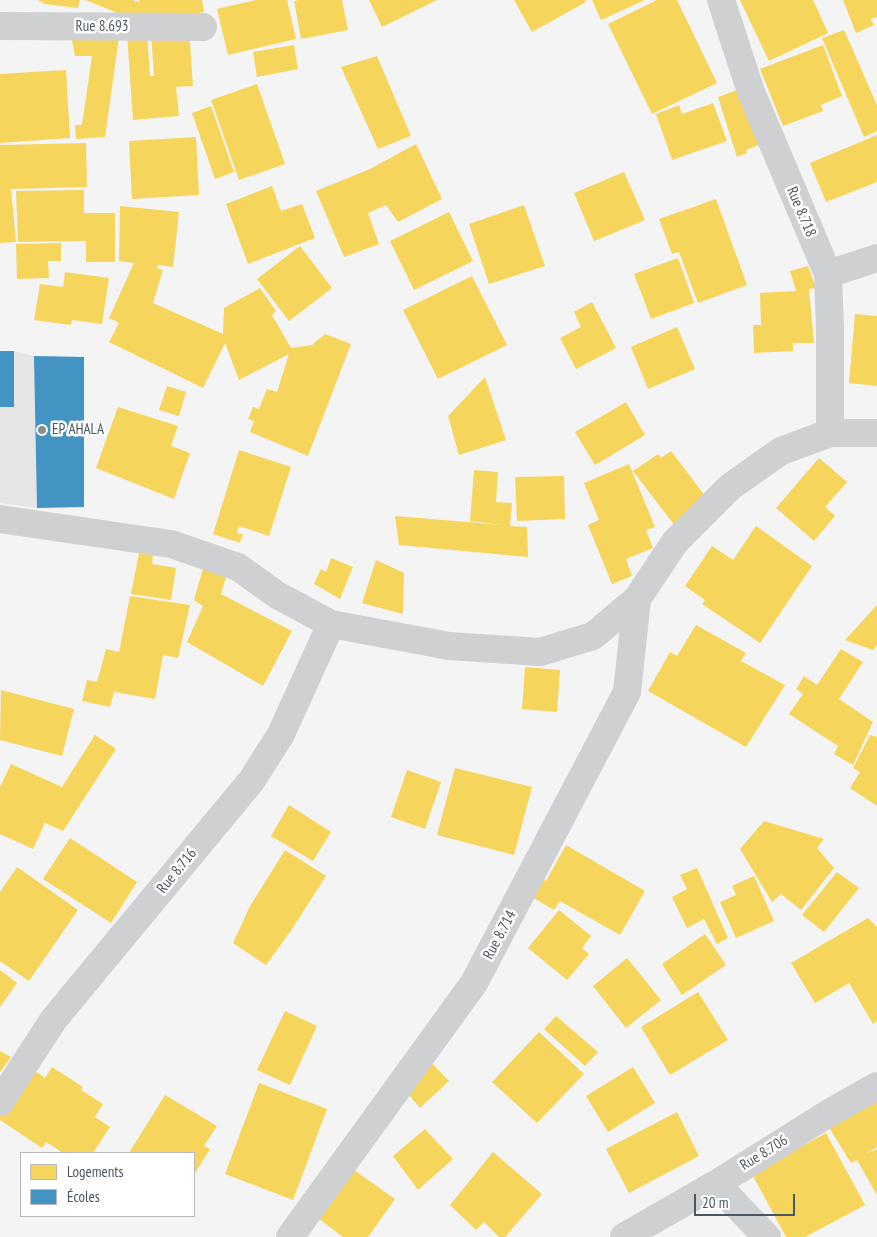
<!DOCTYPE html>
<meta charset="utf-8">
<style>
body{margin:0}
#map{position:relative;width:877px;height:1237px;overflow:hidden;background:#f4f4f4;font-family:"PT Sans Narrow",sans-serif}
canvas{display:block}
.legend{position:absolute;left:20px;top:1152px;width:175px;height:65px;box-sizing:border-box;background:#fff;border:1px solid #b7bbc0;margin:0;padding:6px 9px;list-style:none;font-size:15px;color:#4a5661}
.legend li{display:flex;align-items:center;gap:10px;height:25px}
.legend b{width:25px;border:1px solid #b7bbc0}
.scale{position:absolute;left:694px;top:1194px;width:101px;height:22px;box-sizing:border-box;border:2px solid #4a5661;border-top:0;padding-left:6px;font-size:15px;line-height:18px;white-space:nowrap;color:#4a5661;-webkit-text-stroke:4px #fff;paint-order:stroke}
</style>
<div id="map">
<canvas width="877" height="1237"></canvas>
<ul class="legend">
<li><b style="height:14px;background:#f6d55c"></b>Logements</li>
<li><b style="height:14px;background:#4393c3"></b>Écoles</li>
</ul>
<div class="scale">20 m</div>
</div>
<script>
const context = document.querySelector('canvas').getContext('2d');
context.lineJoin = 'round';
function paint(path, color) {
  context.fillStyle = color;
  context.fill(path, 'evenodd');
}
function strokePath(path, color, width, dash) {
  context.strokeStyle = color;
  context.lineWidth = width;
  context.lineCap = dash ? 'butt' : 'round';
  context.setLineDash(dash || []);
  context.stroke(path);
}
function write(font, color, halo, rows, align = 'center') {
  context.font = font + ' "PT Sans Narrow",sans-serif';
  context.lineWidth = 5;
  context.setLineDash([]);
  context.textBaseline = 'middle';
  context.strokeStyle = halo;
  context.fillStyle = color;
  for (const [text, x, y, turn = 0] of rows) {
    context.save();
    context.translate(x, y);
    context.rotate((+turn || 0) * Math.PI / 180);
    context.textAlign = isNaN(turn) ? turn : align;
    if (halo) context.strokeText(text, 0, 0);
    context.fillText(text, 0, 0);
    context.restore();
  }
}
paint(new Path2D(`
 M0,351H14L34,356L84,357V507L37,508L0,503Z`), '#e6e5e6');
paint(new Path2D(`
 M38,0H80L78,8L45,4Z
 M85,0H134V1L140,2L139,0H202L204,12L141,22Z
 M256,0H287L296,39L228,55L217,9Z
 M298,0H342L348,30L301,39L294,1Z
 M369,0H437L382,27Z
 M514,0H585L586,2L532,32Z
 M592,0H645L601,20Z
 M657,0H677L717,83L652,114L608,24Z
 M740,0H813L828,33L769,61Z
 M843,0H877V17L871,19L874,25L856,33Z
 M189,29L193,86L176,87L179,116L133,120L127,34L147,33L150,76H154L151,33Z
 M844,30L877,105V131L864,137L822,38Z
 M119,37L105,137L76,139L75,125H82L92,56H75L72,40Z
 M294,45L298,69L257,77L253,52Z
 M823,45L842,96L821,105L823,111L783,126L760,69Z
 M377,56L411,136L378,149L341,67Z
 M66,70L70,138L0,143V74Z
 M257,84L285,164L239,180L211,100Z
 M740,89L759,145L746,150L747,153L737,157L718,97Z
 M713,103L727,141L672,160L656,114L679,105L682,114Z
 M211,106L234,172L215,179L192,113Z
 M877,135V182L826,202L810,163Z
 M196,137L199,195L132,199L129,141Z
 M86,143L87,187L11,189L16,242L0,243V145Z
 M416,144L442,199L398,222L386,205L368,213L379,244L344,257L316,191L370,169Z
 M624,172L645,220L594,241L574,193Z
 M272,186L281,211L302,204L315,238L248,264L226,204Z
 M84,190V213H115V262H86V241L18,242L16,191Z
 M716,199L747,285L698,303L679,252L672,254L659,219Z
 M524,205L545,266L489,284L469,224Z
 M120,206L179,212L173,267L158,265L157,268L163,270L153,303L223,334L224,308L260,288L276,311L272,315L291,348L312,345L325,334L351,344L308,456L250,432L254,421L248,419L253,407L259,409L267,389L277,392L289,354L239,380L225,343L203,388L109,342L119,323L109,318L134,263L119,261Z
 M449,212L473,261L414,290L390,241Z
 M61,243V261H48L49,278L17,279L16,244Z
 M300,246L332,288L289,321L257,279Z
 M678,258L694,303L651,319L634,274Z
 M808,266L816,288L809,289L814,343H793V351L754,353L753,325H761L760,293L796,291L790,271Z
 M65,272L109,278L102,324L72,320L71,325L34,320L40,284L63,287Z
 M472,276L507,345L438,379L403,310Z
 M592,302L616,348L576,369L560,338L581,327L574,312Z
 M855,314L877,316V386L849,383Z
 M677,327L695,369L648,389L631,347Z
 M485,377L506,440L459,455L448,416Z
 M167,386L186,392L179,416L159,410Z
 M626,402L645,435L595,465L575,432Z
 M118,407L178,426L171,446L190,453L174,499L96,468Z
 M239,450L291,467L269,536L239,526L237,533L243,534L240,543L213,534Z
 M671,451L709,501L675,526L633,471L658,454L661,458Z
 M819,458L847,482L825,507L835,516L814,541L776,508Z
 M629,464L655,527L646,530L653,548L626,559L632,576L612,584L588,525L599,520L584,483Z
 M474,470L498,472L496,502L512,503L510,526L527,527L528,557L399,545L395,516L504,525L470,521Z
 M564,476L565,519L517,521L515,477Z
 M756,526L812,566L760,643L702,604L705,600L685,586L712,546L733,560Z
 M139,553L153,555L152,564L176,568L171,600L131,594Z
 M331,558L353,567L340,599L314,584L321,569L326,572Z
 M376,560L404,573L403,614L362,603Z
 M204,565L227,574L221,594L292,631L263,686L187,642L203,606L194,600Z
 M130,596L190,605L178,658L163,655L155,699L114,692L110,707L82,701L87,680L97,682L106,649L119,652Z
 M877,605V645L873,650L845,640Z
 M696,625L746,653L741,661L785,685L746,747L648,691L670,652L677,656Z
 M841,649L863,662L839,699L873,722L853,765L834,754L838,746L789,714L803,694L796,689L804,676L817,685Z
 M525,667L560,670L557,712L522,709Z
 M1,690L74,709L62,756L0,740Z
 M95,735L116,749L63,831L45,823L33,849L0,834V787L11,764L62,787Z
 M870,735L877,737V806L850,788L860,772L853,768Z
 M455,768L532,787L514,855L437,835Z
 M407,770L441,782L425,829L391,817Z
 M289,805L331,832L313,861L271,836Z
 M764,821L824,839L817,848L834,868L801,910L781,894L772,902L740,849Z
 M70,838L137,882L111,923L43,879Z
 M566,845L645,891L620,935L560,901L554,910L532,897L543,878L546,881Z
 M285,850L326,876L290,932L266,965L233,943L250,906Z
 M17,867L78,910L29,981L0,961V892Z
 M697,868L728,938L717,944L704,919L687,928L672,897L687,889L680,875Z
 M837,872L859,888L824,932L802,915Z
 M754,876L774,921L736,938L720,902L736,895L732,886Z
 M559,910L591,936L582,948L589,954L567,980L528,948Z
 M868,918L877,927V1021L873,1024L849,983L815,1003L791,963Z
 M705,934L726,965L682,995L662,964Z
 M627,958L661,1000L626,1028L593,986Z
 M0,970L17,983L0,1007Z
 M698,992L728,1040L670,1075L641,1027Z
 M285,1011L317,1026L290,1085L257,1070Z
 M556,1016L598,1052L585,1066L544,1029Z
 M539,1032L584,1074L537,1123L492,1082Z
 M0,1051L11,1057L0,1072Z
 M424,1055L449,1081L420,1108L398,1082Z
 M28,1066L45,1078L52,1067L83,1087L81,1090L103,1104L95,1117L110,1127L93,1153H63L46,1142L42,1148L0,1120V1108Z
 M633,1067L655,1103L608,1132L586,1096Z
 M259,1083L327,1109L293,1200L225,1174Z
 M165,1095L217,1126L204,1146L210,1149L194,1175V1153H129Z
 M877,1099V1147L866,1154L877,1149V1195L857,1160L851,1163L825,1121Z
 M677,1112L699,1156L629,1193L606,1149Z
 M425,1129L453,1159L418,1190L393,1156Z
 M826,1133L865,1205L805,1237H786L752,1174Z
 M493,1152L542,1194L505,1237H499L484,1222L476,1230L450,1205Z
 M354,1170L395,1199L368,1237H343L318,1218Z`), '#f6d55c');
paint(new Path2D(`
 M0,351H14V407H0Z
 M34,356L84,357V507L37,508Z`), '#4393c3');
strokePath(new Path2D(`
 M721,0L751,92L828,274L830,330V433
 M0,26L203,27
 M828,274L877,258
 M0,519L171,544L238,567L277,595L331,624L449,646L540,652L593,636L637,599L675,542L730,487L781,451L830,433H877
 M0,1102L54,1019L252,780L281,734L331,624
 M290,1237L474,983L627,692L637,599
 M624,1237L716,1184
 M767,1237L716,1184L829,1113L877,1086`), '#ced0d2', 28);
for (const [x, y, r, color] of [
 [42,430,5,"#868d94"]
]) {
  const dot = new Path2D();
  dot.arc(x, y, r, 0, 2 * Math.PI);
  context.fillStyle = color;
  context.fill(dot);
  strokePath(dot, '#fff', 2);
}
write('15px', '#4a5661', '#fff', [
 ["Rue 8.693",102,27],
 ["Rue 8.718",801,212,67],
 ["Rue 8.716",177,871,-51],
 ["Rue 8.714",500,935,-62],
 ["Rue 8.706",764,1153,-32]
]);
write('15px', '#4a5661', '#fff', [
 ["EP AHALA",52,430]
], 'left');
</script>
